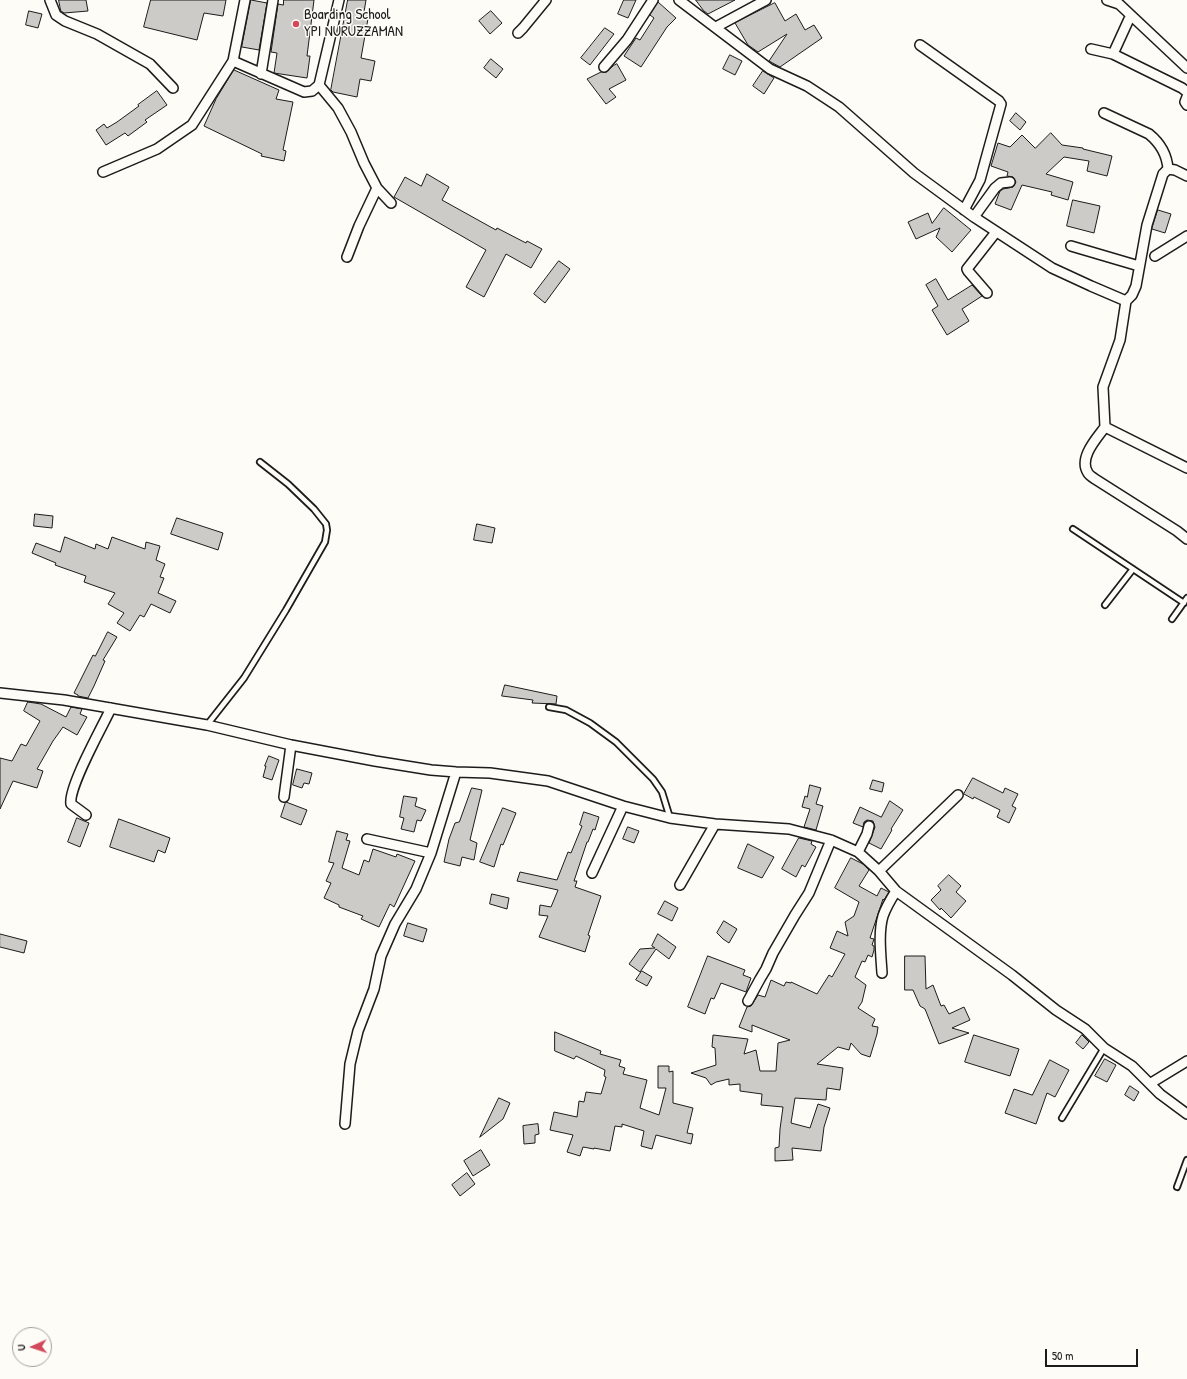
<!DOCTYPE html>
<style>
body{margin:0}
#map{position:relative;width:1187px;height:1379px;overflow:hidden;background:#fdfcf7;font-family:"Patrick Hand",sans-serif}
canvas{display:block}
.north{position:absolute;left:12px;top:1327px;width:40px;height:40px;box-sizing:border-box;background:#fdfcf7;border:1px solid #a3a29f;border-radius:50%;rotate:267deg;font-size:11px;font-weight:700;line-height:16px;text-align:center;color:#1c1c1c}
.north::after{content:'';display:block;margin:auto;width:14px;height:18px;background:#d1495b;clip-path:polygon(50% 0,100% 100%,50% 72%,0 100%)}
.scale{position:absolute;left:1045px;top:1349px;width:93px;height:18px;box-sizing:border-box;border:2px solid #1c1c1c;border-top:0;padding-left:5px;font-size:12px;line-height:14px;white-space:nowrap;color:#1c1c1c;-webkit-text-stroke:3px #fdfcf7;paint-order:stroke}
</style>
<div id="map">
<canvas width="1187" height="1379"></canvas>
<div class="north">U</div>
<div class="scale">50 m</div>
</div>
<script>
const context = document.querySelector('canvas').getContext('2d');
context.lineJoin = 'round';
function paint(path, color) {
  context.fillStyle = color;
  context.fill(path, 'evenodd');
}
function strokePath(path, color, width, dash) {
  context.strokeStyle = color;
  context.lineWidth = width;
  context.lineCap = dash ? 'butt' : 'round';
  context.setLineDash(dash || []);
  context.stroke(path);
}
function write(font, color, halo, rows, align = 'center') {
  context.font = font + ' "Patrick Hand",sans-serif';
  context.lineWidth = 3;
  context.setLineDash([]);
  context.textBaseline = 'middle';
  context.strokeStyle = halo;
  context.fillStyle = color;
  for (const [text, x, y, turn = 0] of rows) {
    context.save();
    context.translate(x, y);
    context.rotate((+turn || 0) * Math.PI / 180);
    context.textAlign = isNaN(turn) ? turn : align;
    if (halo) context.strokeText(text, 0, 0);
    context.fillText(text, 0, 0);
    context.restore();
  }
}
const building = new Path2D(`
 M59,0H86L88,11L64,13L61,11Z
 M151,0H226L223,16L204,13L197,40L144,27Z
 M251,0L267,3L259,50L242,47Z
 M284,0H314L307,56H310L307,78L274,73L277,53L271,52L278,4L283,5Z
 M348,0H366L364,12L369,13L361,58L375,61L371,81L360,79L357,97L333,92L331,90Z
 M624,0H636L628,18L618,14Z
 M696,0H735L708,14L704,11Z
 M658,2L676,18L667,27L641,67L624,56L636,38L640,40L654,18L650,15Z
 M775,3L785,21L796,14L805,30L814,25L822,38L780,67L769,61L787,34L758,52L748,45L735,23Z
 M29,11L42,14L38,28L26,25Z
 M491,11L502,23L490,34L479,21Z
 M605,28L614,34L590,65L581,58Z
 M730,55L742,61L735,75L723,69Z
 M491,59L503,69L496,78L484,68Z
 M617,64L626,80L609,89L616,97L606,104L587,79L601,72H606L613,66Z
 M234,70L279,90L276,99L293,102L283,150L286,151L284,161L261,156L262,154L204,126L216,99Z
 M763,71L774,78L764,94L753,86Z
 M157,91L167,105L145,120L147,122L128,136L125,133L106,145L96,130L104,124L107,128L117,122L139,106L138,105Z
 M1016,113L1026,122L1020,130L1010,121Z
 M1051,133L1062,145L1083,148V149L1112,156L1107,176L1087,171L1089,161L1064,157L1046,174L1073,182L1068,200L1051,195L1052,192L1022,185L1011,210L995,204L1000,191L1003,189L1013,187L1016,182L1013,177L1007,176L1008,172L991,166L998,143L1010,147L1022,135L1035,148Z
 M427,174L449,187L442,200L496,230L497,228L526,243L527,241L542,249L531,268L506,254L484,297L466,287L486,250L394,197L405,177L421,186Z
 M1073,200L1100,206L1094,233L1067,226Z
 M944,208L971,230L952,252L936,237L940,228L916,239L908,222L928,213L932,223Z
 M1158,210L1171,214L1165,233L1152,229Z
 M559,261L570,269L545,303L534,294Z
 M936,279L948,300L972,285L982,296L962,309L969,321L947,335L932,310L938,306L926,285Z
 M35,514L53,516L52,528L34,526Z
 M177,518L223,533L218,550L171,534Z
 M477,524L495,528L492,543L474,540Z
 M65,537L95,549L96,544L108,549L112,537L145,549L146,542L160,546L156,560L165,564L160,577L164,578L158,593L176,601L170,613L151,604L144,617L140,615L130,631L117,623L124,613L108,604L115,593L84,582L86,576L55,565L56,563L32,553L36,543L60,552Z
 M108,632L117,637L103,660L105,661L94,686L88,698L78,696V695L74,693L93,655L95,656Z
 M505,685L557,696L556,704L532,703L533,700L502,696Z
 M28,702L41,704L66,717L71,707L82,709L80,714L87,717L77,735L63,727L53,741L37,769L43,771L37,788L13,781L0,809V758L12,761L21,744L26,746L40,721L24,711Z
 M269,756L279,760L272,780L263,777L266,766H265Z
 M297,769L312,773L309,784L304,783L302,788L293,785Z
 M973,778L1003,793L1005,788L1018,794L1012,806L1016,808L1009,823L997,817L1000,810L974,797L973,799L964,794Z
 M873,780L884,783L882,792L870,789Z
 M810,785L821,788L816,804L823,806L816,830L804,827L810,809L802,807L805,796L807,797Z
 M472,788L482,790L470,840L477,843L474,860L462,857L460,866L444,862L449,839L455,823L459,822Z
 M404,796L417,798L415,806L426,810L421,821L417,820L414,832L401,829L404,818L400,817Z
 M890,801L903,810L891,829L892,830L881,849L869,843L875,827L873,821L867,820L864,822L863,827L853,823L860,807L881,817Z
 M286,802L307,810L301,825L281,817Z
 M503,808L516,813L503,845L501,844L494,867L480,862Z
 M584,812L599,817L595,830L593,829L588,842H587L574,881H577L575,887L601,896L588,935L590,936L585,952L539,937L548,916L539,915L540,905L551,907L558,890L517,881L520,872L557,880L568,852L571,853L582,826L580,825Z
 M77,818L89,823L80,847L68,842Z
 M119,819L170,838L165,853L158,850L154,862L110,847Z
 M628,827L639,831L634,843L623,839Z
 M337,831L348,834L346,840L350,841L342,868L359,875L364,860L369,862L373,849L396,857L397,854L415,861L394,907L390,904L379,927L361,919L363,916L339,907V905L324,898L331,883L326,881L334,863L329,862Z
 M799,838L812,841L811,844L816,847L805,867L802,865L796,877L782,869Z
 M748,844L774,857L762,878L738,868Z
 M851,858L863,864L869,870L859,886L877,896L881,888L889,892L884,900L883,899L870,938L874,939L872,945L874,946V950L872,957L868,955L865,962L862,961L855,977L866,985L862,1002L858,1008L875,1019L872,1026L878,1027L877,1034L870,1057L861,1054L851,1043L849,1050L838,1047L817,1064L843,1068L840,1090L827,1088L826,1100L795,1098L791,1123L810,1128L818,1104L830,1108L824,1127L821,1151L792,1148L793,1160L775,1161V1148L779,1147L780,1129L783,1107L761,1105L762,1094L740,1091V1084L729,1085V1079L716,1082L711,1085L706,1078L691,1073L716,1065L715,1048L712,1047L713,1035L748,1039L744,1054L756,1050L760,1071H776L778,1043L790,1040L752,1025V1032L739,1027L747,1007L751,1006L758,995L765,997L771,980L784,986L786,982L791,983V982L817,994L829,975L832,977L845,954L830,948L837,931L848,936L845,922L854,916L859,902L835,888Z
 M949,875L961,886L956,892L966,901L951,918L941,908L940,910L931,900L941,890L938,886Z
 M492,894L509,898L507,909L490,904Z
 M665,901L678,908L672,921L658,914Z
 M724,921L737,929L729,943L723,939L717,933Z
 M408,923L427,929L423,942L404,936Z
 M0,934L27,941L24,953L0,947Z
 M658,934L676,947L669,959L656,949L640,972L629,964L640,949L655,948L652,946Z
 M708,956L745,970L743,975L751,978L746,992L721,983L714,999L711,998L705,1014L688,1007Z
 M905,956H925L926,989L933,985L941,1006L944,1005L949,1014L964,1007L970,1020L952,1028L969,1033L939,1044L925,1009L920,1006L913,990H905Z
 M642,971L652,977L647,986L636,980Z
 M555,1032L601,1051L600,1054L621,1060L619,1066L625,1068L623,1074L647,1080L640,1108L659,1115L666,1088H658V1066H669V1072L673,1071V1103L693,1108L687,1133L693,1134L691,1144L656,1135L652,1149L641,1146L644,1131L622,1124V1127L615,1126L610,1151L594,1148V1149L583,1147L580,1156L567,1152L573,1135L550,1130L554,1112L577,1117L579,1101L584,1102L586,1092L601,1094L606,1077L604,1076L605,1070L576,1056L574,1059L555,1051Z
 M974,1035L1019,1049L1010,1076L965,1062Z
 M1082,1035L1089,1042L1083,1049L1076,1043Z
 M1105,1059L1116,1065L1107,1082L1095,1076Z
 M1050,1060L1069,1070L1055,1097L1047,1093L1036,1124L1005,1113L1014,1089L1032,1095Z
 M1130,1086L1139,1092L1134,1101L1125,1095Z
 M499,1098L510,1103L503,1119L480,1137Z
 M538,1124L539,1134L535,1135V1143L524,1144L523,1126Z
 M481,1150L490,1165L473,1176L464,1161Z
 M467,1173L475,1184L460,1196L452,1185Z`);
paint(building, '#cccbc8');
strokePath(building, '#1c1c1c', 1);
const lane = new Path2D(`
 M1073,529L1184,603
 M1105,605L1133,569
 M1172,619L1187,598
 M549,707L566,710L590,723L616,742L653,779L662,792L670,818
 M207,725L244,678L286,610L325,542L327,530L326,524L314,509L288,484L260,462
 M1062,1118L1104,1048
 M1177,1187L1187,1160`);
const street = new Path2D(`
 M50,0L56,15L65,21L97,34L150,64L173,88
 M679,0L770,69L807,86L839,107L914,173L974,217L1052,268L1091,286L1126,301
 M1107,0L1119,4L1187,68
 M716,27L766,0
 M518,33L523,28L546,0
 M920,45L999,101L1001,104L980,180L964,210
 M1091,49L1113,54L1182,88L1187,92
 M1113,54L1129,19
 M233,61L304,92L312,91L319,85L339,0
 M604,67L627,40L653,0
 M261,74L273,0
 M319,85L338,108L351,132L364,163L377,188L359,226L347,257
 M1187,97L1185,102L1187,105
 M1104,113L1149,134C1160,143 1167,155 1168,169
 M103,172L157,149L192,125L233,61L245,0
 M377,188L391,203
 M974,217L995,188L1001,183L1010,182
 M1071,246L1139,266
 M1155,256L1187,236
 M987,293L968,271L967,269L996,232
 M1105,427L1103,387L1120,340L1126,301L1132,295L1136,286L1147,225L1163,174L1168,169L1175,170L1187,176
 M1187,468L1105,427C1097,438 1078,458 1088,473C1089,475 1092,477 1095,479L1177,531L1187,539
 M0,693L64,700L207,725L291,745L375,761L431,770L456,772L490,773L548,781L623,806L670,818L715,824L789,829L831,840L858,852L879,871L896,891L1012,975L1056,1010L1085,1029L1104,1048L1132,1066L1160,1094L1187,1114
 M284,797L291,745
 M86,815L71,804C68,787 103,726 111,708
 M367,839L431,853
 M858,852L867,834L869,826
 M879,871L958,795
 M592,873L623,806
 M680,885L715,824
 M882,973C881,956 878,933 883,916C886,907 891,899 896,891
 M748,1001L760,979L766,969L773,953L795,915L809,893L831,840
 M1151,1083L1187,1061
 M345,1124L350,1064L358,1031L374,989L381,956L395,924L416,889L431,853L456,772`);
strokePath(lane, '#1c1c1c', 8);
strokePath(street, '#1c1c1c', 12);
strokePath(lane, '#fdfcf7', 4.5);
strokePath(street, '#fdfcf7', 9);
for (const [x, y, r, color] of [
 [296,24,4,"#d1495b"]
]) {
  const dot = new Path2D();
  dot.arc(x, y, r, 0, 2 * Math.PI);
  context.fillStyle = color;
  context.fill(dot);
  strokePath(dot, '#fdfcf7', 1.5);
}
write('15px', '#1c1c1c', '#fdfcf7', [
 ["Boarding School",304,15],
 ["YPI NURUZZAMAN",304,32]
], 'left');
</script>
